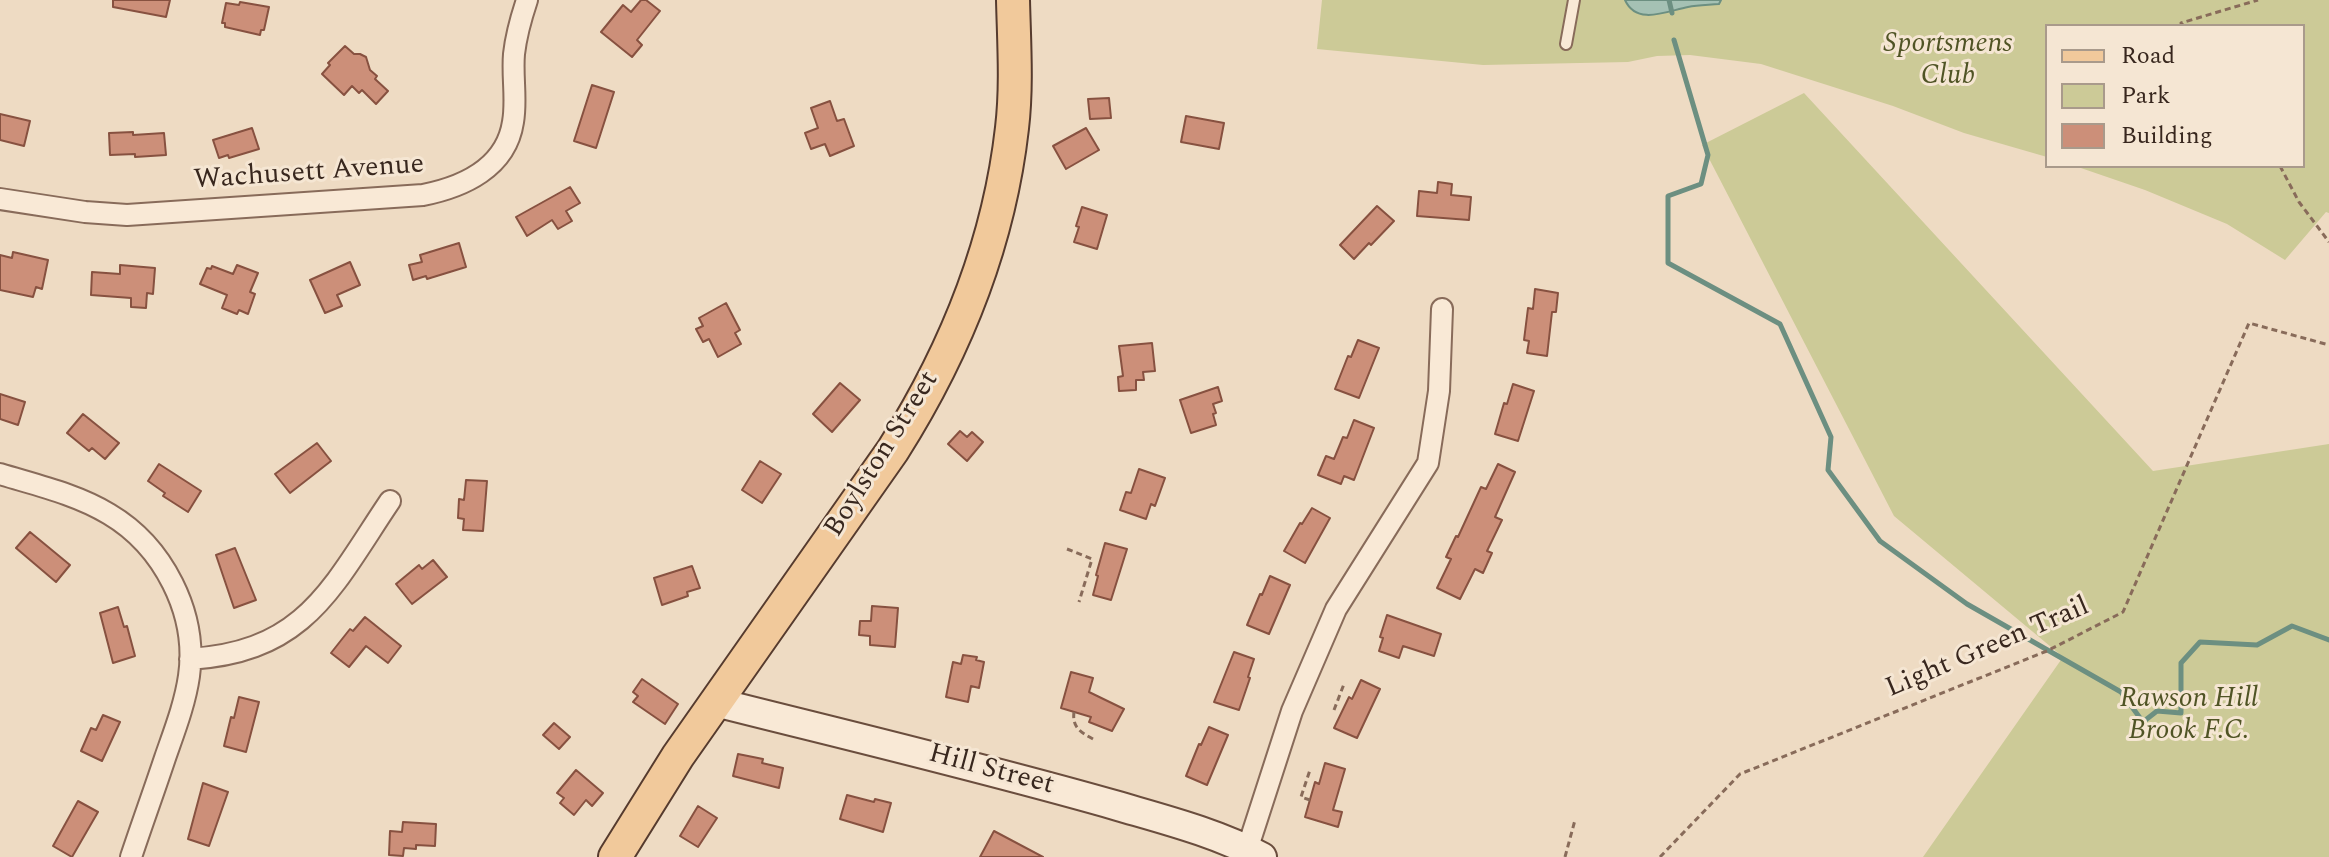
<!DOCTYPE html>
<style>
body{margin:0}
#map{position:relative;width:2329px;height:857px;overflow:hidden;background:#eedbc3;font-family:Spectral,serif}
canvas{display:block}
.legend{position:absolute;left:2045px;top:24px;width:260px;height:144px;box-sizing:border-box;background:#f5e6d3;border:2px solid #a99a8b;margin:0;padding:10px 14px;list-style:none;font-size:24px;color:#38271e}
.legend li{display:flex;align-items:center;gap:16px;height:40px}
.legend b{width:40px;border:2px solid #a99a8b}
</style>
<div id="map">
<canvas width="2329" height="857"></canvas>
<ul class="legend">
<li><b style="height:10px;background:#f1c99b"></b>Road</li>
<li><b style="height:22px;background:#ccca97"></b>Park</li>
<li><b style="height:22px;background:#cc8f79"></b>Building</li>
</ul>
</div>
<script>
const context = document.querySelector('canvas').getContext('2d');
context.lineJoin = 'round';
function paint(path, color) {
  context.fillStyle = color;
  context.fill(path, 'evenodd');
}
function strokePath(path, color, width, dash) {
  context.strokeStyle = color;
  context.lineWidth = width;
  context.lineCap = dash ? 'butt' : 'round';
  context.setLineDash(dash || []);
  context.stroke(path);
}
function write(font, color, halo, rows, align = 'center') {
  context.font = font + ' Spectral,serif';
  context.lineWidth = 6;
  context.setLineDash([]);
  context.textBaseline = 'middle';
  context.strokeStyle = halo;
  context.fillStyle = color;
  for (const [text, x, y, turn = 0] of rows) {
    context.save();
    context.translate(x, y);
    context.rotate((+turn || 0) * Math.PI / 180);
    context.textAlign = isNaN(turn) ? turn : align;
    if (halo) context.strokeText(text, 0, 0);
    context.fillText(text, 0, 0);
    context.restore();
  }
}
paint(new Path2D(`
 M1322,0H2329V213L2326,212L2285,260L2227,224L2145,190L2075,166H2303V26H2047V157L1964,133L1893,106L1761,64L1690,55L1657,56L1628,62L1483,65L1317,49Z
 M1804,93L2153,471L2329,444V857H1923L2063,657L1894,516L1702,145Z`), '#ccca97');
const water = new Path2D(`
 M1625,0H1721L1719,4C1709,5 1698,5 1688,7C1667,11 1637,26 1625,0Z`);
paint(water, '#a5c1b4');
strokePath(water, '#6c8f81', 2);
strokePath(new Path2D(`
 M1669,0L1672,13
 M1674,40L1708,155L1701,184L1668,196V263L1780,324L1831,437L1828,470L1880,541L1967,604L2121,692L2143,722L2157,711L2181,713V663L2200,642L2257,645L2292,626L2329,640`), '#6c8f81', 5);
const building = new Path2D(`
 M113,0H170L166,17L113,7Z
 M641,0H646L660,11L637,40L642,45L632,57L601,32L623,5L631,12Z
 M240,2L269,7L264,30H261L260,35L225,27V23H222L226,3L239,5Z
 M345,46L354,54H360L366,57L370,70L377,76L375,79L388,91L376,104L362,90L359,93L352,86L344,95L322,74L330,65L328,63Z
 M592,85L614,92L596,148L574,141Z
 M1109,98L1111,118L1090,119L1088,99Z
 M830,101L837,121L844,119L854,146L830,156L825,144L811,149L805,133L818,128L811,108Z
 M0,114L30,121L24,146L0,140Z
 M1186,116L1224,123L1219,149L1181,142Z
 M252,128L259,149L229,158L228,155L219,158L213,140Z
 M1086,128L1099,150L1066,169L1053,146Z
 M133,132V135L164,133L166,155L135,157V154L110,155L109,133Z
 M1438,182L1452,184L1451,195L1471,197L1469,220L1417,216L1419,191L1437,193Z
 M570,187L580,203L566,211L572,221L558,229L552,220L527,236L516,217Z
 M1377,206L1394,221L1371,245L1369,243L1354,259L1340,245Z
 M1082,207L1107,215L1097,249L1074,242L1079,227L1076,226Z
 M459,243L466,267L427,279L426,276L413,280L409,265L422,262L420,255Z
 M13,252L48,260L42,289L36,287L33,297L0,290V255L12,258Z
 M350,262L360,285L337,295L342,306L325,313L310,280Z
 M120,265L155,268L153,294L147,293L146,308L131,307V298L91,295L92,272L120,274Z
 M237,265L258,273L250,292L255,294L248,314L239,310L237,314L222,308L227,295L200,284L207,268L211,269L212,266L233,274Z
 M1535,289L1558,293L1556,312H1552L1547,356L1527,353L1529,341L1524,340L1528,308L1533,309Z
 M726,303L740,330L735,333L741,344L718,357L709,339L703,342L696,329L703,326L699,318Z
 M1358,340L1379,348L1359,398L1335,389L1348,356L1351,357Z
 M1152,343L1155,371L1143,372L1144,380H1136V390L1119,391L1118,377L1123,376L1119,346Z
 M840,383L860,400L832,432L813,414Z
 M1513,384L1534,391L1518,441L1495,434L1504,403L1507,404Z
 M1218,387L1222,401L1213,404L1216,413L1213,414L1216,425L1191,433L1180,400Z
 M0,394L25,402L18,425L0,419Z
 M83,414L119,443L105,459L92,448L89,451L67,433Z
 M1354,420L1374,428L1354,480L1344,476L1341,484L1318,475L1326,456L1334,459L1343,437L1347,438Z
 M960,431L967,437L972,432L983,442L967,461L948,444Z
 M317,443L331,461L290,493L275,474Z
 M760,461L781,474L762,503L742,490Z
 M159,464L201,491L188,512L163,496L165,493L148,481Z
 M1498,464L1515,472L1495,517L1502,520L1487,551L1492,553L1483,573L1475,569L1460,599L1437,588L1451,559L1446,557L1456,536L1458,537L1481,487L1486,489Z
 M1139,469L1165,478L1155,506L1151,504L1146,519L1120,510L1126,492L1131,493Z
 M466,480L487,481L483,531L463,530L464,519L458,518L459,499L464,500Z
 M1312,508L1330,518L1305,563L1284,551L1300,523L1302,524Z
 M30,532L70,565L56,582L16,548Z
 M1105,543L1127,549L1111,600L1093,595L1098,576L1096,575Z
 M235,548L256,600L234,608L216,555Z
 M433,560L447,577L412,604L396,584L419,565L422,569Z
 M692,566L700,588L687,592L688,596L662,605L654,578Z
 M1270,576L1290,585L1269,634L1247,625L1260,594L1262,595Z
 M872,606L898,608L895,647L870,645V636L859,635L860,621H871Z
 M118,607L124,627L127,626L135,656L113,663L100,613Z
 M1387,615L1441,634L1434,656L1403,646L1399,658L1379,651L1383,638L1380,637Z
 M365,617L401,646L388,663L366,646L349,667L331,653L350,629L353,631Z
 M1234,652L1254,659L1248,677L1250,678L1239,710L1214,702Z
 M963,655L977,657L976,660L984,662L979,688L971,686L968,702L946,697L953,662L961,664Z
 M1071,672L1093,678L1089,692L1124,709L1112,731L1089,722L1091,717L1061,708Z
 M642,679L678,704L665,724L633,702L638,696L633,692Z
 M1361,680L1380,689L1357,738L1334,728L1349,697L1352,699Z
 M239,697L259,702L246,752L224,746L231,717L234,718Z
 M103,715L120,722L102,761L81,751L91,728L96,730Z
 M554,723L570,737L559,749L543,735Z
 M1209,727L1228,735L1207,785L1186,776L1199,744L1201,745Z
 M738,754L763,759L762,763L783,768L779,788L733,776Z
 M1325,763L1345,769L1333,810L1342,812L1338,827L1305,817L1315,782L1319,784Z
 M576,770L603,793L592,806L586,800L574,815L560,803L564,798L557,793Z
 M203,783L228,792L209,846L188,839Z
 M847,795L874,802L875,799L891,803L883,832L840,819Z
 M78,801L98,812L72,857L53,846Z
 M698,806L717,818L698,847L680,836Z
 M403,822L436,824L435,846L416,845V849L404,848L403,856L389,855L390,831L402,832Z
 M994,831L1043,857H980Z`);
paint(building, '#cc8f79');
strokePath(building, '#875140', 2);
const lane = new Path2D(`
 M1566,44L1574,0`);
const street = new Path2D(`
 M0,199L85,212L127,215L423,195C463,187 506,168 513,122C517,100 512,77 514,54C516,36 521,18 527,0
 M0,474C36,485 76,494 109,514C163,546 198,613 189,676C185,704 174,732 165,758C154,791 142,824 131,857
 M190,659C306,652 332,587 390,501
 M1247,850L1292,711L1336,609L1428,463L1439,391L1442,309`);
const secondary = new Path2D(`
 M715,702C850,736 985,768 1118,806C1166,820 1217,833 1262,857`);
const primary = new Path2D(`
 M615,857L678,756L893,450C955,352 999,243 1012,128C1017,86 1014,42 1013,0`);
strokePath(lane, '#886b5a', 14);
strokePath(street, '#886b5a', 24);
strokePath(secondary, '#6a4d3d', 32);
strokePath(primary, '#563b2e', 36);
strokePath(new Path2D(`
 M2184,26L2181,23L2258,0
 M2280,166L2299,202L2329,242
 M1067,549L1092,559L1079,602
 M1334,710L1344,684
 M1074,712C1072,727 1080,732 1093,739
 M1310,800L1301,797L1310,770
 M1565,857L1575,820
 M1660,857L1740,774L2047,651L2123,612L2249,323L2329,345`), '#886b5a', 3, [6, 4]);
strokePath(lane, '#f9e9d6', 10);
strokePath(street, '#f9e9d6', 20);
strokePath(secondary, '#f9e9d6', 28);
strokePath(primary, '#f1c99b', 32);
write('italic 28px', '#505425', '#f5e6d3', [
 ["Sportsmens",1948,46],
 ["Club",1948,78],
 ["Rawson Hill",2189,701],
 ["Brook F.C.",2189,733]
]);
write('28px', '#38271e', '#f5e6d3', [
 ["Wachusett Avenue",309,174,-4],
 ["Boylston Street",883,455,-58],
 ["Light Green Trail",1988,649,-23],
 ["Hill Street",991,771,15]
]);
</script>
